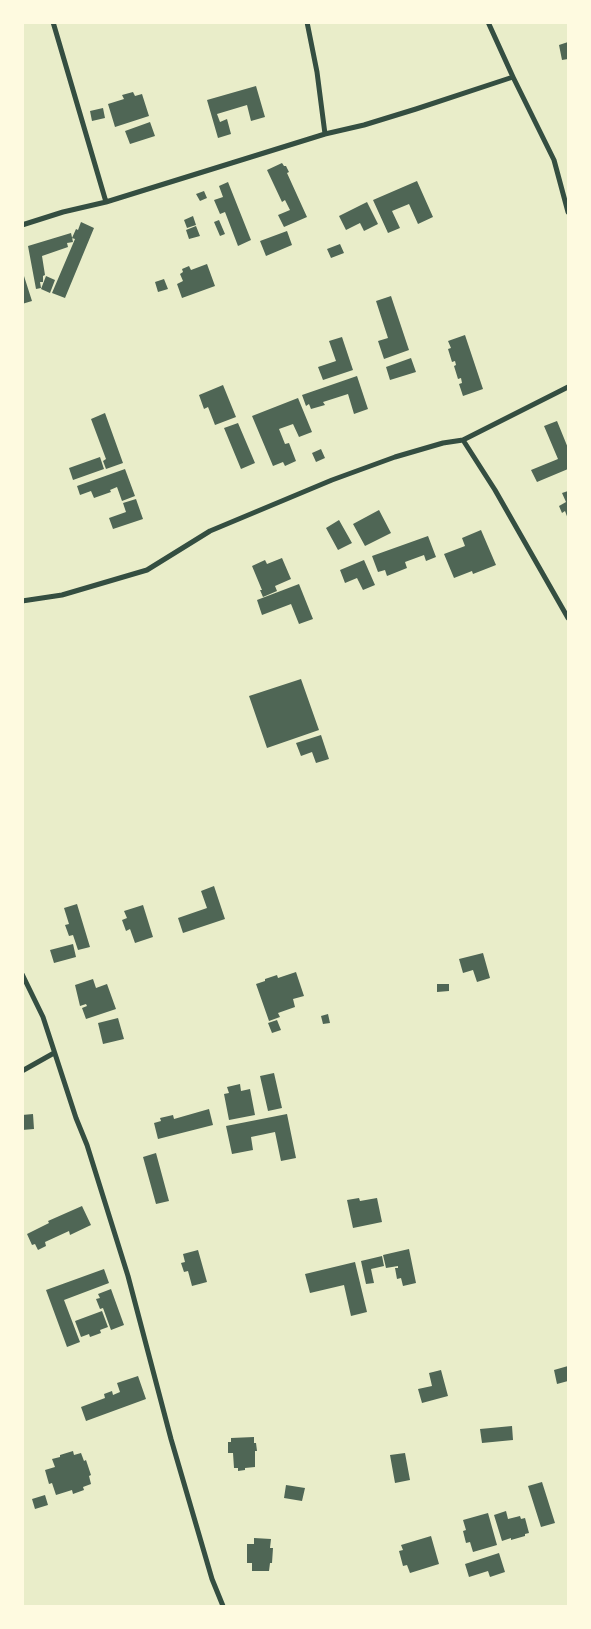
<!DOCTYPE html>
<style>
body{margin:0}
#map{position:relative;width:591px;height:1629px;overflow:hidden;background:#e9edc9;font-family:"Roboto Condensed",sans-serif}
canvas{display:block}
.frame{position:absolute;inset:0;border:24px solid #fefae0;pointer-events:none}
</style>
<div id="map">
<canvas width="591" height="1629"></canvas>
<div class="frame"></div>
</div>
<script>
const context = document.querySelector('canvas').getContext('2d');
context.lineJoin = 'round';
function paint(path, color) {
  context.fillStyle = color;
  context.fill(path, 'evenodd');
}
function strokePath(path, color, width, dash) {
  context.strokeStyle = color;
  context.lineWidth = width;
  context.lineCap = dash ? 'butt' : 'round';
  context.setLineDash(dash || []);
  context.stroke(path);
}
paint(new Path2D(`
 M568,42V59L562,60L559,45Z
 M256,86L265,117L251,121L247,105L217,114L220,122L227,119L231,134L218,138L207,100Z
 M133,92L135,96L142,94L149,116L115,127L108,104L124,99L122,95Z
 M103,108L105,118L92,121L90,111Z
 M150,122L155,136L130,144L125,131Z
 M282,163L284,166H286L289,172L287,173L307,217L284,227L278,215L290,210L285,200L282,202L267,170Z
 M417,181L433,217L418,224L409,204L392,211L400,228L388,233L373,200Z
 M228,182L251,240L238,246L225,212L220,214L214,200L223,197L219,186Z
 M204,191L207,198L200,201L196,194Z
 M367,202L378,224L364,231L360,223L346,230L339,216Z
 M193,216L196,225L187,228L184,220Z
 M219,220L225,234L220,236L214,222Z
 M81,222L94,228L65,298L52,293L75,239L72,238L76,229L78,230Z
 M196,226L200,236L189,239L186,230Z
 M287,231L292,245L266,256L260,241Z
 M71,233L73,242L67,243L68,247L42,256L45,275L43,276V282H40L41,288L36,289L28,246Z
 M340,244L344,253L331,258L327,249Z
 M207,264L215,286L182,298L177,284L183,281L180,274L183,272L182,269L189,266L191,270Z
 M24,276L32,301L22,304V277Z
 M46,276L55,280L50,293L41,289Z
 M164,279L168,289L158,292L155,282Z
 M391,296L409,350L384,359L378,341L388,338L376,301Z
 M465,335L483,389L463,396L459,384L462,383L461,378L458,379L454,366L456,365L455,361L452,362L448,349L451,348L448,341Z
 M342,337L353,370L323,380L318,367L336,361L329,341Z
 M411,358L416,372L390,380L386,367Z
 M357,376L368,409L354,414L348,394L323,402L325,405L311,409L309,404L306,406L302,395Z
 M223,385L236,417L215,425L208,407L204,409L199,395Z
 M298,398L312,432L299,437L293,424L279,429L285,444L289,443L296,461L285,466L283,462L273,466L252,416Z
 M105,413L123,463L106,469L103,461L106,459L91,419Z
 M557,421L568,448V469L537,482L531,470L558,459L544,426Z
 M238,423L255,463L241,469L224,428Z
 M321,449L325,458L316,462L312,453Z
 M100,457L104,469L73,480L69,468Z
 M125,469L135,496L122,501L117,487L110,490L111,492L94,498L91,491L80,495L77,486Z
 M568,491V519L565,511L562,513L559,506L566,502L562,493Z
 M136,499L143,519L113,529L109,518L126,512L123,503Z
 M379,510L391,533L365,546L353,524Z
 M339,520L352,543L338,550L326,528Z
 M481,530L496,565L473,574L472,571L454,578L444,554L465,546L462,538Z
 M428,536L436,557L426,561L424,555L405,562L407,568L387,576L385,570L378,572L372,556Z
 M282,558L291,579L275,586L277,591L263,597L260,590H262L252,566L265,560L267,564Z
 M364,560L375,585L363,590L357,578L345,583L340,570Z
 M299,584L313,619L299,624L291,604L262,615L257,600Z
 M301,679L319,730L267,748L249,696Z
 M321,735L329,759L316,763L312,752L301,756L296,743Z
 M214,886L225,919L183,933L178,918L207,908L201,891Z
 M77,904L90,947L78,950L73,935L69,936L65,925L69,924L64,908Z
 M143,905L153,937L135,943L130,929L126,931L122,920L127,918L124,911Z
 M73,944L76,957L54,963L50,950Z
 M483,953L490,978L477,982L473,970L463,973L459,959Z
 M296,972L304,996L293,999L295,1007L278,1013L280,1017L269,1021L256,984L265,981V979L277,975L278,978Z
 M93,979L96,988L107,984L116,1009L86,1019L82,1008L87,1006L86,1004L80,1006L75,985Z
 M437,984H449V991L437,992Z
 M328,1014L330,1023L323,1024L321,1016Z
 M118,1018L124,1039L103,1044L98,1023Z
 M277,1020L281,1030L272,1033L268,1023Z
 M274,1073L282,1108L268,1111L260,1076Z
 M240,1084L241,1091L250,1089L255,1115L229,1120L224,1094L229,1093L227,1087Z
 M209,1109L213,1125L158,1139L154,1123L161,1121L160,1118L173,1115L174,1119Z
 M33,1114L34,1129L22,1130V1115Z
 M287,1114L296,1158L281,1161L275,1132L251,1137L253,1150L232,1154L226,1126Z
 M156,1153L169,1201L156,1204L143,1157Z
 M359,1198L360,1201L377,1198L382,1222L353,1228L347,1200Z
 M82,1206L91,1225L70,1235L69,1231L45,1242L46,1246L38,1250L35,1244L32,1245L27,1234L49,1223L48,1221Z
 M409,1249L416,1283L403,1286L401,1278L397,1279L395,1268H398V1266L386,1268L383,1255Z
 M198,1250L207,1282L192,1286L188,1271L184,1272L181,1263L185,1262L183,1254Z
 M382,1256L384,1266L371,1269L374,1283L366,1284L361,1261Z
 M355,1262L367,1312L351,1316L344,1285L310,1293L305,1274Z
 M104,1269L109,1283L64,1300L80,1342L67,1347L46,1290Z
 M111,1289L124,1325L111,1330L103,1308L100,1309L96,1299L100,1298L98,1294Z
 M102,1311L108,1327L100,1330L101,1333L90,1337L89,1334L81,1337L75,1321Z
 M568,1366V1381L557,1384L554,1370Z
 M441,1370L448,1396L422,1403L418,1389L432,1386L429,1373Z
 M138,1376L146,1399L86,1421L81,1407L105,1398L104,1394L112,1391L113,1395L120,1392L117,1383Z
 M512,1426L513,1440L482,1443L480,1429Z
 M254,1437V1443H256L257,1451H255V1467L245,1468V1470L238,1471V1468H234L233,1453H228V1442H231V1438Z
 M73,1451L74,1455L81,1453L84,1461L86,1460L91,1475L89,1476L91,1484L83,1487L84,1490L73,1494L72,1490L56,1495L52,1483L49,1484L45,1470L55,1467L52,1459L60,1457V1455Z
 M405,1453L410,1480L395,1483L390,1455Z
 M542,1482L555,1523L541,1527L528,1486Z
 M286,1485L305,1488L302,1501L284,1498Z
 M45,1495L48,1505L35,1509L32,1499Z
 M506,1511L508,1519L520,1516L521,1519L525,1518L529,1533L525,1534V1536L511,1540V1538L502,1541L494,1515Z
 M488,1513L497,1545L473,1552L470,1542L466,1543L463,1531L466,1530L463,1520Z
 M431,1536L439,1564L410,1573L407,1565L403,1566L399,1551L403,1550L401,1545Z
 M254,1538L271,1539L270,1548H273L272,1563H270L269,1571H252V1563H247V1544H254Z
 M499,1553L505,1572L490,1577L488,1571L469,1577L465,1564Z`), '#4f6655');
strokePath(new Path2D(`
 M53,22L106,202
 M307,22L317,72L325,134
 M488,22L513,77
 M22,225L63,212L106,202L325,134L364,125L416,109L513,77L554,160L568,212
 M463,440L495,490L568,618
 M22,601L62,595L147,570L210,531L332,480L395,457L443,443L463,440L568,387
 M22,974L43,1017L76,1118L87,1145L128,1276L171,1439L212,1579L223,1606
 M22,1071L54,1053`), '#344e41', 5);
</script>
